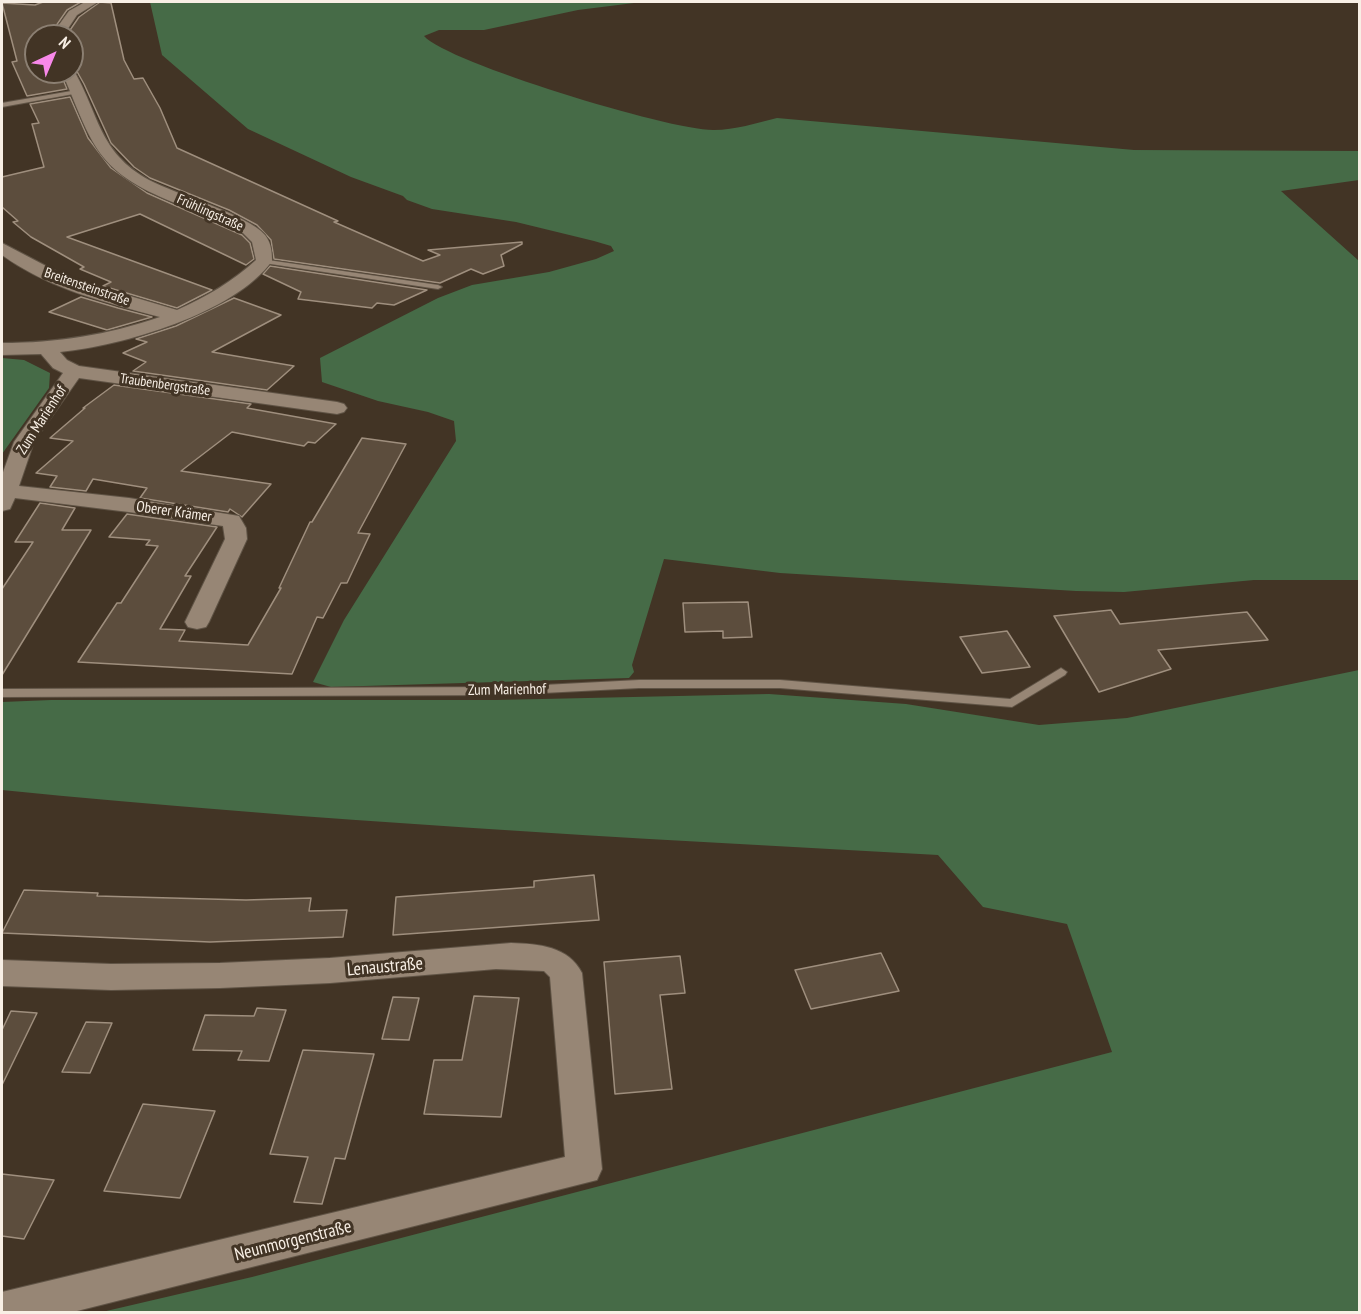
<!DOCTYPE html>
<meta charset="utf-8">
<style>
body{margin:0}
#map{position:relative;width:1361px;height:1314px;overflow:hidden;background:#423425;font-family:"PT Sans Narrow",sans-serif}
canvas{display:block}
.frame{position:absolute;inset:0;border:3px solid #f8efe5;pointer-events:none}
.north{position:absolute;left:24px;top:24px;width:60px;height:60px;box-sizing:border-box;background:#423425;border:2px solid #8b7f72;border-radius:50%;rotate:44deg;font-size:16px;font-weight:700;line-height:24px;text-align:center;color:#f8efe5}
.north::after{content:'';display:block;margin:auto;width:21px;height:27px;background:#f888e9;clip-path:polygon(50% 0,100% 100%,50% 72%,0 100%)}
</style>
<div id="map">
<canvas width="1361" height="1314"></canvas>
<div class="frame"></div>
<div class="north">N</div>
</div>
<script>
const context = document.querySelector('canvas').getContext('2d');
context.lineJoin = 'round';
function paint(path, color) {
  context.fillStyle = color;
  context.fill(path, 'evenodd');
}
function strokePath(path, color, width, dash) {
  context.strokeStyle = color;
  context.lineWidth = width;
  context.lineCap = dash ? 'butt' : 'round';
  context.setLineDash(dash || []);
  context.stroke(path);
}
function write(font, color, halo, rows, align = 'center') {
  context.font = font + ' "PT Sans Narrow",sans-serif';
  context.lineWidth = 6;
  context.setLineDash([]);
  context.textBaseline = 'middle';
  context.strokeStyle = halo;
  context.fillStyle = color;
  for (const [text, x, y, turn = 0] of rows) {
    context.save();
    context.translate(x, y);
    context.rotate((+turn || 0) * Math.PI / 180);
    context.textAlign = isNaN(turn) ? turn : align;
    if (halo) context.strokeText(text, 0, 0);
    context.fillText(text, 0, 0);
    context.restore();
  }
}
paint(new Path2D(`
 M150,2H642L578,10L484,30H439L424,36C448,63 672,131 714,130C735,130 756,123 777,118L1134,150L1359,151V180L1281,191L1359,261V580H1254L1124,592L1076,591L780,573L664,559L632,665L634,672L629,678L331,687L313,682L344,620L456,441L454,421L428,412L378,401L322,382L320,358L438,298L472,285L549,272L596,259L614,251L611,246L594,241L516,222L432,209L407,200L403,196L351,177L248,129L162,55Z
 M2,358L24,360L50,373L49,388L2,454Z
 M1359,670V1312H102L252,1277L1112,1052L1067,924L983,907L938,855C625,838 313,821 2,790V702L51,700H496L769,694L906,704L1039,725L1127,718Z`), '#466b47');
const building = new Path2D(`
 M43,2H81L67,10L49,36H36V72H60L67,89L27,96L12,62L17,61L2,3L35,5Z
 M100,2L111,3L124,60L134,79L143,78L160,108L177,148L338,221L334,222L423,261L440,255L428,250L522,242V244L501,255L504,266L483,274L471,269L440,283L274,259L271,240L257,225L229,210L150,178L134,167L111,143L84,84L75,68L72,67V36H66L79,17Z
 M70,97L88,138L111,168L147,193L242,235L250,243L254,259L246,265L140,214L67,237L212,290L177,308L103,286L111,282L80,269L84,267L31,237L13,222L18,221L2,207V177L44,167L32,124L39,123L30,104Z
 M270,266L427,290L394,305L377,303L372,308L298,299L301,292L263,274Z
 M81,297L118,308L152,317L107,330L49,312Z
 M234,298L281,315L212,352L294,366L267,390L133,371L146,362L123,353L147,342L136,339L176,326Z
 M114,385L251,404L247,408L336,424L315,443L308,442L304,446L232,432L181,471L271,484L242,517L230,509L228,512L140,498L147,488L93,479L86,491L50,487L57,476L36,473L73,441L50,438L85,408H83Z
 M362,438L406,444L358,533L370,534L347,583H341L323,618L317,617L292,674L78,662L117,603H121L158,546L146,545L150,540L109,537L127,514L217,527L185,576H191L160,629L185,630L179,641L248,645L281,588H279L310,522H312Z
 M40,503L75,508L62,530H91L2,675V589L33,542H15Z
 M748,602L752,637L723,638V631L685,632L683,603Z
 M1111,610L1120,624L1247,612L1268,640L1158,650L1171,669L1099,692L1054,616Z
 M1007,631L1030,667L982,673L960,637Z
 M594,875L599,920L393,935L396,897L534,887V881Z
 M24,890L98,893L97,896L246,900L311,898L309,911L347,910L343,937L210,942L2,933Z
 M881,953L899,991L811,1009L795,970Z
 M680,956L685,993L660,995L672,1089L615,1094L604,962Z
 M474,996L519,998L501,1117L424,1114L434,1060H462Z
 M393,997L419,998L409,1040L382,1039Z
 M257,1008L286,1010L269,1061L238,1060L242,1051L193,1050L205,1015L254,1016Z
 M11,1011L37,1013L2,1085V1030Z
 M86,1022L112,1023L90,1073L62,1072Z
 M303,1050L374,1054L345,1159L335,1158L322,1204L294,1202L308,1157L270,1154Z
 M143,1104L215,1111L180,1198L104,1191Z
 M2,1174L54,1180L24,1239L2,1236Z`);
paint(building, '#5c4d3d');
strokePath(building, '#9f8f7e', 1.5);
const lane = new Path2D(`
 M77,90L79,93L2,107V103Z
 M261,259L438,285L442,287L438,289L264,263H261Z
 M1061,668L1067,672L1065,675L1012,707L780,688H639L505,695L2,697V689L505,687L639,680H780L1010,699Z`);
const street = new Path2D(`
 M85,2H98L77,15L63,36H51L69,11Z
 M73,69C99,113 98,152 149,180C177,195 247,214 265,235C271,243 272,251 272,261C235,313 122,346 60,352L67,360L79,366L337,402L344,404L347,408L344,412L337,414L79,378L34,442L19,486L129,498L239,516L246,528L247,539L209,622L206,627L197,629L188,627L185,622L225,539L223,526L129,512L15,498L10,509L2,511V475L14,442L63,373L53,368L41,354L2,355V343C57,343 107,335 160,317C104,302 49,289 2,255V243L69,278L177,310C206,297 232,282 256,260L252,242L243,233C222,220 197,213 175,203C95,171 93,145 62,72H72Z
 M511,943C539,944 568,946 582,973L602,1169L597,1180L73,1312H2V1292L565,1157L550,977L544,971L496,969L330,983L220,988L111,990L2,986V960L111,964L220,963L330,958Z`);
strokePath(lane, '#5f5345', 2);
strokePath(street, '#5f5345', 2);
paint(lane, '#978675');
paint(street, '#978675');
write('14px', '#f8efe5', '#423425', [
 ["Frühlingstraße",210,213,24],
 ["Breitensteinstraße",87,287,19],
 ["Traubenbergstraße",165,385,8]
]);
write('15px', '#f8efe5', '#423425', [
 ["Zum Marienhof",42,420,-57],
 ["Oberer Krämer",174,512,8],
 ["Zum Marienhof",507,690,-1]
]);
write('18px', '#f8efe5', '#423425', [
 ["Lenaustraße",385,967,-5],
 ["Neunmorgenstraße",293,1241,-14]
]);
</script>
